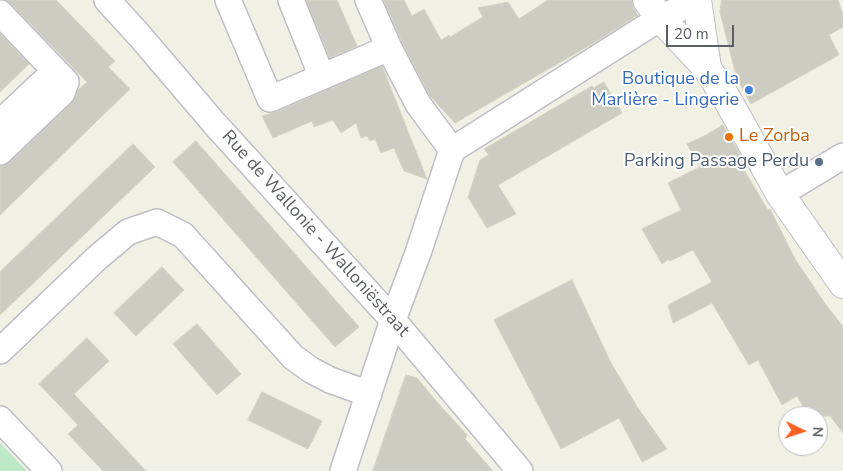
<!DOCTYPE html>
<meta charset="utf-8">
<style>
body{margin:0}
#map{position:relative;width:843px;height:471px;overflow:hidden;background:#f0f0e4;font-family:"Nunito Sans",sans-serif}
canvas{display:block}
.north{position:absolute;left:778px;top:406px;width:50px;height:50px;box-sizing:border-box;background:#fff;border:1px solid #bebfc2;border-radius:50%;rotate:94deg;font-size:14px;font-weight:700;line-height:20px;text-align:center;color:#5c5e66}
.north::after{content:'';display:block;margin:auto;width:18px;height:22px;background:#f86021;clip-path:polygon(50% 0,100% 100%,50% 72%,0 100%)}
.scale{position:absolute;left:666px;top:25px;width:68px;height:22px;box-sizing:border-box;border:2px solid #5c5e66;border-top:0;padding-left:6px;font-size:15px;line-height:18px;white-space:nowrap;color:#5c5e66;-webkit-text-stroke:4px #fff;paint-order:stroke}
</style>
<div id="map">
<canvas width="843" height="471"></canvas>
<div class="north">N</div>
<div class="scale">20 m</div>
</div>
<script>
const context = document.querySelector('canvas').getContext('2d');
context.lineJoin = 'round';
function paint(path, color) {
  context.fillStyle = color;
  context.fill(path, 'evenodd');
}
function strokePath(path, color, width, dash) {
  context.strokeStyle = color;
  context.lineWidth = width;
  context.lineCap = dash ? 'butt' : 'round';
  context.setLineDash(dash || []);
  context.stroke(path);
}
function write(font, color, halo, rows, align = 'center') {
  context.font = font + ' "Nunito Sans",sans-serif';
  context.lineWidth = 4;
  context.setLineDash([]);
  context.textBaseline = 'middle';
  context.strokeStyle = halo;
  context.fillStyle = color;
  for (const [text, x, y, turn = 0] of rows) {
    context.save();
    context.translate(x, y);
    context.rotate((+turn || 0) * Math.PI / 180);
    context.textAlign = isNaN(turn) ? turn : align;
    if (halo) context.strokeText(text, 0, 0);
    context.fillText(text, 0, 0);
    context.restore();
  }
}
paint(new Path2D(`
 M0,443L27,471H0Z`), '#bee9c7');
const building = new Path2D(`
 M5,0H56L115,61L108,67L130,89L0,215V166L10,162L72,103L78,90L87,82L10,3Z
 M306,0H337L357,46L330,58Z
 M384,0H404L412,16L424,9L441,40L449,35L450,37L483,17L478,8L508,2L519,19L548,0H632L634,9L638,15L597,41L455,123L430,96L402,42Z
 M722,0H838L843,15V27L829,35L839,55L751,104L737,79L720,12Z
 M0,34L29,64L0,92Z
 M382,66L427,179L404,171L394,148L381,153L375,139L370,141L367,136L361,138L356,123L341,133L333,120L314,127L312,121L273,138L262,116L276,112Z
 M604,82L622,113L498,185L516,214L487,228L468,197L480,160L489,155L484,149L592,86L593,88Z
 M723,125L745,163L741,165L768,210L770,209L795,259L824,302L843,327V433L830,416H809L797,396L782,405L758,360L749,365L712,303L673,323L668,305L712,282L693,250L670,261L669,259L662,264L642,229L681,210L668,183L700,167L687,144L706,135Z
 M196,141L359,327L335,347L173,162Z
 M133,144L155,167L0,315V272Z
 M162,267L184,290L136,336L114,313Z
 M572,280L611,363L638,408L667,449L642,462L619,418L561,449L494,320Z
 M197,324L241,374L217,395L173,344Z
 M87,338L109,361L74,394L146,471H103L68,434L78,425L39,384Z
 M406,375L417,378L436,401L467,435L465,439L493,471H373Z
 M262,392L322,421L308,449L248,420Z`);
paint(building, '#cdccc3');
strokePath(building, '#d5d3c1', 1);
const minor = new Path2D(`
 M107,0L139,35L214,123L393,320L520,471
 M228,0L270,99L389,48
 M291,0L322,77
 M368,0L389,48L418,104L452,150
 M0,13L66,82L62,93L0,152
 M0,123L55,71
 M780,194L843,156
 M0,351L97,258L128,232L157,222L183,235L293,357L311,370L330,380L369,394
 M0,419L49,471
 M343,471L393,320L418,253L452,150L651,24L696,0`);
const tertiary = new Path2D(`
 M647,0L660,18L707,68
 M697,0L707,68L727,99L780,194L843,284`);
strokePath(minor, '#bebfc6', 28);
strokePath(tertiary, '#bebfc6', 30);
strokePath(minor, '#fff', 25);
strokePath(tertiary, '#fff', 28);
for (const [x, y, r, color] of [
 [749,90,5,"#3f7fe0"],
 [729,137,5,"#e8710a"],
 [819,162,5,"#5c6f8a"]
]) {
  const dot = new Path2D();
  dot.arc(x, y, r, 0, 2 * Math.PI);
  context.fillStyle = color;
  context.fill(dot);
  strokePath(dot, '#fff', 2);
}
write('18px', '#366cbe', '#fff', [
 ["Boutique de la",739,80],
 ["Marlière - Lingerie",739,101]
], 'right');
write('18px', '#c56008', '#fff', [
 ["Le Zorba",739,137]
], 'left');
write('18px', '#4e5e75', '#fff', [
 ["Parking Passage Perdu",809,162]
], 'right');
write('18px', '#5c5e66', '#fff', [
 ["Rue de Wallonie - Walloniëstraat",315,234,48]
]);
</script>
